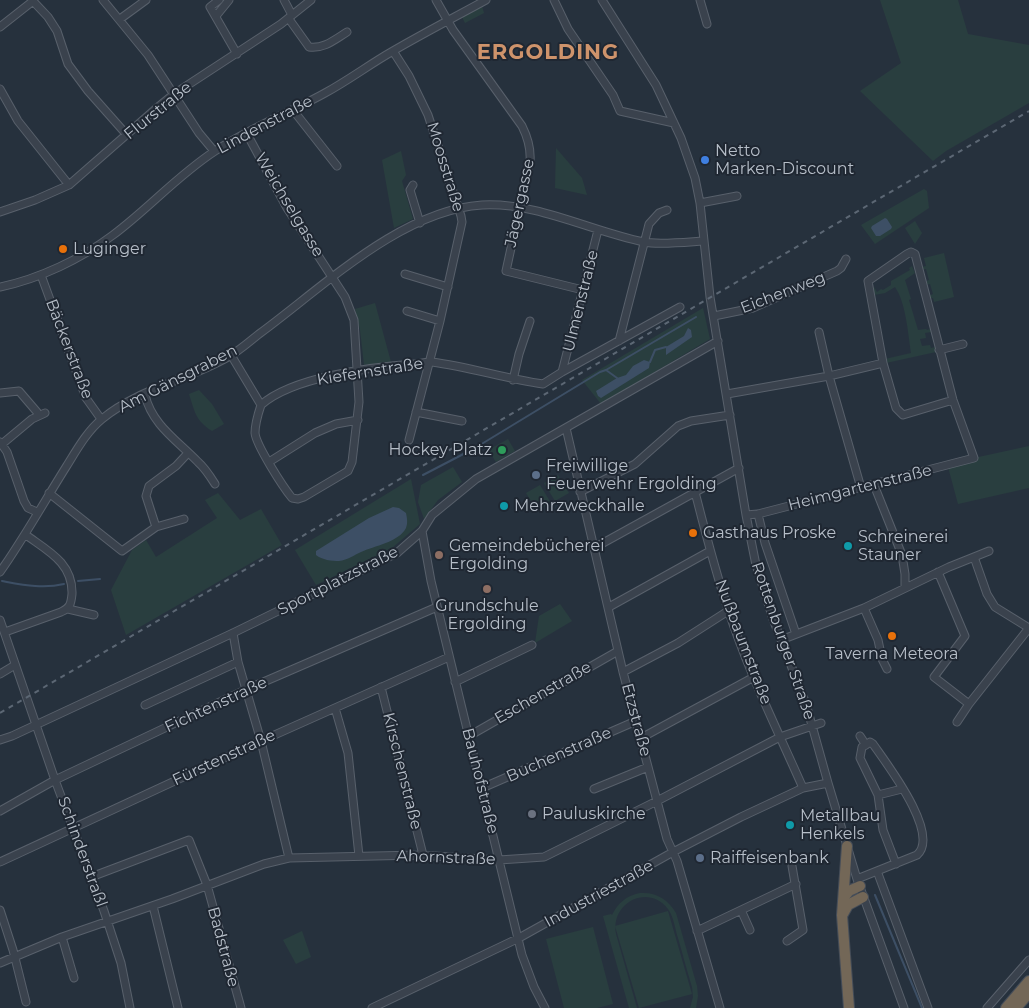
<!DOCTYPE html>
<meta charset="utf-8">
<style>
body{margin:0}
canvas{display:block;background:#26313d}
</style>
<canvas width="1029" height="1008"></canvas>
<script>
const context = document.querySelector('canvas').getContext('2d');
context.lineJoin = 'round';
function paint(path, color) {
  context.fillStyle = color;
  context.fill(path, 'evenodd');
}
function strokePath(path, color, width, dash) {
  context.strokeStyle = color;
  context.lineWidth = width;
  context.lineCap = dash ? 'butt' : 'round';
  context.setLineDash(dash || []);
  context.stroke(path);
}
function write(font, color, halo, rows, align = 'center') {
  context.font = font + ' Montserrat,sans-serif';
  context.lineWidth = 4;
  context.setLineDash([]);
  context.textBaseline = 'middle';
  context.strokeStyle = halo;
  context.fillStyle = color;
  for (const [text, x, y, turn = 0] of rows) {
    context.save();
    context.translate(x, y);
    context.rotate((+turn || 0) * Math.PI / 180);
    context.textAlign = isNaN(turn) ? turn : align;
    if (halo) context.strokeText(text, 0, 0);
    context.fillText(text, 0, 0);
    context.restore();
  }
}
paint(new Path2D(`
 M880,0H958L968,34L1029,45V103L946,151L933,161L860,91L901,63Z
 M482,6L484,13L465,23L462,17Z
 M556,148L582,178L587,195L555,188Z
 M401,151L406,175L402,181L413,219L394,228L382,160Z
 M924,189L927,191L929,208L875,244L861,225Z
 M915,221L922,233L915,244L905,228Z
 M944,253L954,297L934,302L933,298L928,299V296L933,294L930,284L925,285L924,282L929,280L926,269L921,270V267L926,266L924,258Z
 M912,266L915,273L905,280L911,299L909,300L918,330L926,329L927,330L930,329L931,332L925,333L926,338L920,339L922,346L930,345L931,348L935,347L936,352L886,363L885,359L911,353C908,333 906,303 895,287L885,293L874,295L872,289L874,287L877,292L881,289L883,290L891,285V281L910,270L909,268Z
 M375,303L391,362L364,365L360,330L355,309Z
 M703,308L710,339L601,404L582,380Z
 M199,390L212,404L224,424L212,431C195,420 195,412 189,394Z
 M508,439L515,451L496,462L488,450Z
 M1029,446V488L958,504L948,467L974,458Z
 M453,467L462,482L438,500L424,519L418,502L421,485Z
 M558,475L569,493L555,501L544,483Z
 M411,479L420,524L392,548L316,585L295,550Z
 M540,485L551,503L537,511L526,493Z
 M218,493L240,520L261,509L282,545L126,635L111,590L132,550L146,540L156,557L217,518L205,500Z
 M560,604L572,621L535,643L539,616Z
 M640,893C656,892 668,899 676,913L697,986L698,996L696,1008H690L693,997L692,987C687,971 683,955 678,938C675,929 674,917 668,909C648,883 610,903 616,934L637,1008H629L603,916L611,914L612,915C618,903 626,896 640,893Z
 M668,911L692,994L639,1008L615,926Z
 M593,927L613,1004L597,1008H564L546,939Z
 M302,931L311,957L296,964L283,940Z`), '#293e3f');
paint(new Path2D(`
 M885,218L887,219L892,227L891,229L880,236H876L871,228L872,226Z
 M688,328L691,330L692,337L666,355V347L684,336Z
 M644,360L650,362L649,368L601,398L598,396L596,391L617,378L626,375L633,366Z
 M393,507L399,508L406,513C407,518 408,523 406,528C399,542 374,546 361,552C354,555 348,560 339,561C332,561 322,560 316,555V551L369,518Z`), '#3d4f65');
strokePath(new Path2D(`
 M650,362L655,350L666,347
 M606,370L696,317
 M423,475L475,448L600,372L606,370L617,378
 M2,581C24,585 43,589 64,584
 M78,581L100,579
 M875,895L922,1008`), '#3d4f65', 2);
const minor = new Path2D(`
 M32,0L48,17L57,31L68,64L88,91L127,135
 M103,0L148,55L199,133L214,151
 M219,0L210,7L237,54
 M284,0L292,15
 M436,0L453,30L522,126C528,138 531,148 530,161L506,271L583,290
 M554,0L568,29L613,95L620,111L674,123
 M602,0L656,85L681,138L695,178L700,203L710,297L746,515L756,565L773,619L806,704L828,783L857,879L904,1008
 M700,0L707,24
 M216,16L229,0
 M120,19L146,0
 M289,19L309,47C324,49 334,40 347,32
 M0,27L33,1
 M393,51L409,76L428,115L461,216L462,222L440,321L409,440
 M0,89L18,121L69,185
 M293,110L337,166
 M413,185L410,190L420,223
 M700,203L737,196
 M0,212L35,200L69,185L158,107L174,94L281,24L311,0
 M405,274L448,287
 M41,275L86,398L101,419
 M0,287C39,279 81,259 113,235C148,209 178,175 215,151C250,128 289,113 325,93C349,80 370,64 393,51C424,33 455,17 486,0
 M407,311L440,321
 M714,316L753,308L837,271L841,268L846,259
 M819,332L829,376L861,488
 M619,341L649,224L659,213L667,210
 M939,350L963,344
 M231,355L261,405C258,414 255,423 255,433C256,445 283,487 292,498L298,499L304,497L348,471L352,462L359,402L354,320L345,297L287,208L246,132
 M562,372L598,230
 M513,380L519,354L530,321
 M0,393L19,391L37,412L38,416
 M727,394L829,376L883,363L896,408L903,415L953,400
 M145,395C152,425 178,441 198,462C205,468 210,476 215,484
 M261,405C292,377 372,367 413,364C419,364 426,362 432,362C470,367 506,379 543,384L562,372L680,307
 M416,412L462,421
 M566,428L623,672L667,839L677,861L720,1008
 M0,442L7,452L24,501L28,508L37,512
 M2,444L32,419L45,413
 M269,462L315,433L336,424L358,420
 M874,485L902,555L905,574V588
 M580,492L635,464L678,426L691,421L730,415
 M695,492C705,531 715,571 728,609C748,671 777,729 803,788
 M49,493L122,551L156,527
 M758,514L765,543L796,634
 M746,515L758,514L974,458L953,400L915,254L911,252L907,254L868,281L883,363
 M184,519L156,527L146,496L149,486L176,466L188,453
 M422,531L431,581L522,955L534,987L545,1008
 M594,548L739,468
 M0,572C24,538 44,502 66,467C76,451 87,431 102,419C138,389 188,380 228,357C239,351 249,342 259,334C322,288 401,210 482,205C537,202 590,231 644,242C659,245 687,242 703,241
 M938,572L965,636L934,677L969,704L1029,628L995,607L987,594L974,557
 M609,607L710,551
 M864,608L878,640L882,659L887,669
 M68,609L94,615
 M0,620L55,780L104,911L121,963L130,1008
 M5,632L61,612C70,608 71,604 72,594C73,563 48,551 26,535
 M233,633L238,662L261,741L289,858
 M781,640L864,608L949,567L989,551
 M623,672L678,643L728,611
 M0,674L15,665
 M455,682L532,645
 M381,687L423,855
 M145,705L238,662
 M335,708L348,753L359,856
 M957,722L969,704
 M469,736L618,651
 M641,738L754,677
 M0,740L12,736L233,633L397,553L422,531L432,515L476,479L718,341
 M866,745L862,747L860,758L878,795L883,830L896,864
 M482,788L636,721
 M594,789L648,767
 M878,795L902,789
 M0,811L55,780L245,690L437,607
 M0,862L261,741L449,657
 M877,871L928,1008
 M91,877L189,840L207,885L241,1008
 M857,879L917,855C941,834 886,763 873,744L870,742L866,745L860,736
 M153,906L178,1008
 M0,910L13,950L26,1002
 M741,910L750,930
 M697,931L796,884
 M62,937L74,978
 M787,941L803,930L792,866
 M0,963L62,937L172,899L264,864L289,858L418,855L499,860L544,857L657,801L780,737L821,723
 M372,1008L519,938L673,852L741,817L803,788L828,783
 M987,1008L1029,960`);
const highway = new Path2D(`
 M847,846L842,915L849,1008
 M844,897L849,891L860,886
 M843,914L848,905L863,897
 M1006,1008L1029,981
 M1016,1008L1029,993`);
strokePath(minor, '#58606b', 9);
strokePath(highway, '#454d58', 12);
strokePath(minor, '#3a424d', 7);
strokePath(highway, '#736757', 10);
strokePath(new Path2D(`
 M0,713L1029,111`), '#5c6774', 2, [5, 5]);
for (const [x, y, r, color] of [
 [705,160,5,"#3f7fe0"],
 [63,249,5,"#e8710a"],
 [502,450,5,"#2e9e5b"],
 [536,475,5,"#5c6f8a"],
 [504,506,5,"#0f9aa8"],
 [693,533,5,"#e8710a"],
 [848,546,5,"#0f9aa8"],
 [439,555,5,"#8d6e63"],
 [487,589,5,"#8d6e63"],
 [892,636,5,"#e8710a"],
 [532,814,5,"#6b7280"],
 [790,825,5,"#0f9aa8"],
 [700,858,5,"#5c6f8a"]
]) {
  const dot = new Path2D();
  dot.arc(x, y, r, 0, 2 * Math.PI);
  context.fillStyle = color;
  context.fill(dot);
  strokePath(dot, '#1f2732', 2);
}
write('16px', '#b6bec8', '#1f2732', [
 ["Flurstraße",158,111,-39],
 ["Lindenstraße",265,125,-28],
 ["Moosstraße",445,167,73],
 ["Jägergasse",520,203,-78],
 ["Weichselgasse",289,205,59],
 ["Eichenweg",783,293,-21],
 ["Ulmenstraße",581,301,-76],
 ["Bäckerstraße",69,349,69],
 ["Kiefernstraße",370,372,-9],
 ["Am Gänsgraben",178,379,-27],
 ["Heimgartenstraße",860,488,-14],
 ["Sportplatzstraße",338,581,-27],
 ["Rottenburger Straße",783,641,71],
 ["Nußbaumstraße",743,642,69],
 ["Eschenstraße",543,693,-30],
 ["Fichtenstraße",216,705,-25],
 ["Etzstraße",636,720,75],
 ["Buchenstraße",559,755,-24],
 ["Fürstenstraße",224,758,-25],
 ["Kirschenstraße",402,771,76],
 ["Bauhofstraße",480,781,76],
 ["Schinderstraßl",82,852,70],
 ["Ahornstraße",446,858,2],
 ["Industriestraße",599,894,-29],
 ["Badstraße",223,947,75]
]);
write('16px', '#b6bec8', '#1f2732', [
 ["Netto",715,151],
 ["Marken-Discount",715,169],
 ["Luginger",73,249],
 ["Hockey Platz",492,450,"right"],
 ["Freiwillige",546,466],
 ["Feuerwehr Ergolding",546,484],
 ["Mehrzweckhalle",514,506],
 ["Gasthaus Proske",703,533],
 ["Schreinerei",858,537],
 ["Stauner",858,555],
 ["Gemeindebücherei",449,546],
 ["Ergolding",449,564],
 ["Grundschule",487,606,"center"],
 ["Ergolding",487,624,"center"],
 ["Taverna Meteora",892,654,"center"],
 ["Pauluskirche",542,814],
 ["Metallbau",800,816],
 ["Henkels",800,834],
 ["Raiffeisenbank",710,858]
], 'left');
context.letterSpacing = '1px';
write('bold 21px', '#ce936b', '#1f2732', [
 ["ERGOLDING",548,53]
]);
context.letterSpacing = '0px';
</script>
